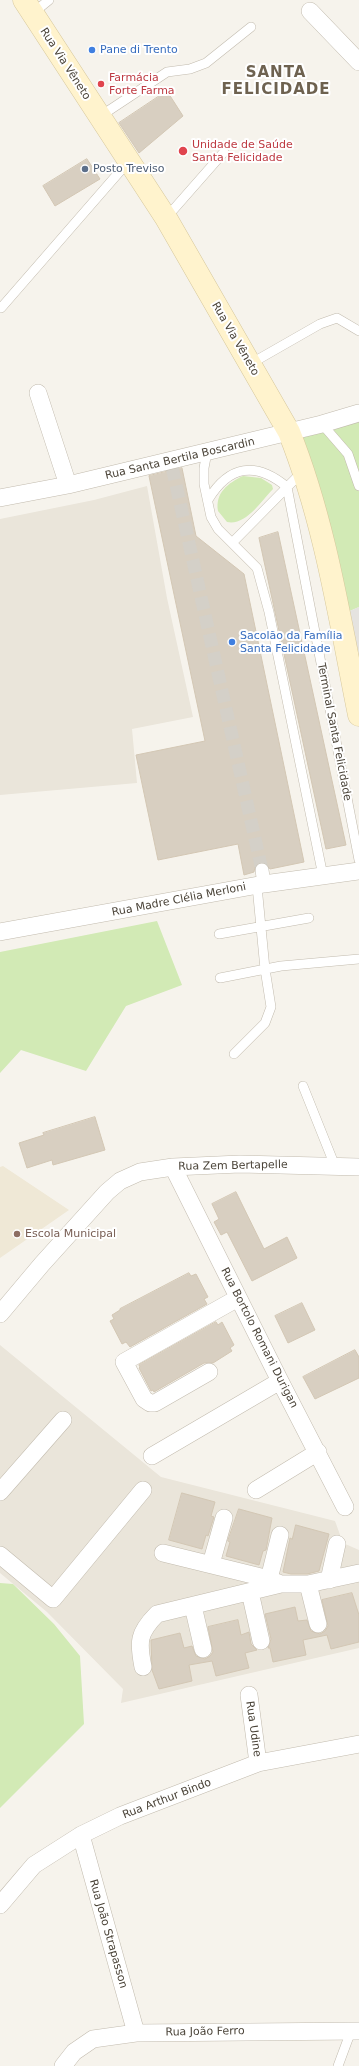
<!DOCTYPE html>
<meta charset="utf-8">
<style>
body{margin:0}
canvas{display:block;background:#f6f3ec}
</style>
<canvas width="359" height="2066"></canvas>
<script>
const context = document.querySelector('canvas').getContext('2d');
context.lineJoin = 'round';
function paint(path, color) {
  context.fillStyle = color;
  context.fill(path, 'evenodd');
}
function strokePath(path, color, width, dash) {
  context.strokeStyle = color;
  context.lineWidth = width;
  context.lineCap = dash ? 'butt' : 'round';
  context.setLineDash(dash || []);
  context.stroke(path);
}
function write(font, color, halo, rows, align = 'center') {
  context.font = font + ' "DejaVu Sans",sans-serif';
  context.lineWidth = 4;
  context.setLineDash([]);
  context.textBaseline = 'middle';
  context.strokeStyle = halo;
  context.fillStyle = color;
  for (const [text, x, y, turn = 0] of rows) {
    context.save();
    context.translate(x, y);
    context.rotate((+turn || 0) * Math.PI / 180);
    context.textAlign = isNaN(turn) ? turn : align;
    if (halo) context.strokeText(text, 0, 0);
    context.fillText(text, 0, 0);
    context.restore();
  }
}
paint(new Path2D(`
 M147,486L167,598L193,717L132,729L137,783L0,795V519L94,500Z
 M0,1345L161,1477L335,1521L343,1543L359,1550V1648L121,1703L123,1689L47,1612L0,1573Z`), '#eae5da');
paint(new Path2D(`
 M3,1166L69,1210L0,1258V1167Z`), '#efe8d6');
paint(new Path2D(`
 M359,422V607L345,613L301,438Z
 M243,476L261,478L272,485L273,489C261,501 246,526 227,522L218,511C215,493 228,483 243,476Z
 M157,921L182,985L126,1006L86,1071L21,1050L0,1073V952Z
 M0,1583L13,1584L54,1624L80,1656L84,1724L0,1808Z`), '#d2eab5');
paint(new Path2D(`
 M359,607V653L345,613Z`), '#e5e3e0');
const building = new Path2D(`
 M167,91L183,116L139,153L119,123Z
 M87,159L100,179L55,206L43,186Z
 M182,468L196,536L244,574L304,862L270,869L265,863L260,862L255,867L254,872L244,875L238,844L158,860L136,755L205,741L149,476Z
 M278,532L346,845L326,849L259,538Z
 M95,1117L105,1150L53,1165L52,1160L27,1168L19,1143L44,1135L43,1133Z
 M236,1192L264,1249L287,1237L297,1258L252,1281L227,1232L221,1235L214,1222L219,1219L212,1204Z
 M189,1273L191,1276L196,1274L208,1297L204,1299L207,1304L130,1347L126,1342L122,1344L110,1321L114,1319L112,1315L120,1310V1309Z
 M302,1303L315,1330L288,1343L275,1316Z
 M216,1322L218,1325L222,1322L234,1345L230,1348L232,1351L213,1363H204L154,1392L153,1390L151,1391L139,1368L140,1367L139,1365Z
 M355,1350L359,1357V1378L315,1399L303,1377Z
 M182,1493L215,1502L211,1516L214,1517L208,1536L206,1535L202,1549L169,1540Z
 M239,1509L272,1518L266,1550L263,1551L259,1565L226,1556L230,1542L228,1541Z
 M296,1525L329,1534L319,1571L307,1574H291L283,1572L290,1538L292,1539Z
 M352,1593L359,1615V1642L331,1649L327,1635L303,1640L306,1655L273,1662L270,1648H268L271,1639L265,1614L295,1607L298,1621L307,1620L311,1631L320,1634L325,1631L328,1626L322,1600Z
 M238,1620L241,1635L249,1632L251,1644L257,1650L245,1653L249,1668L216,1676L212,1661L189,1665L192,1681L159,1689L152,1670L151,1640L180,1633L184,1648L192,1646L196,1656L205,1659L210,1656L213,1652L208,1627Z`);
paint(building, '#d8cfc1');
strokePath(building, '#d3c7b4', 1);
strokePath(new Path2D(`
 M172,467L262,870`), '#d4d0c8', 13, [13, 6]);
const service = new Path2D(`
 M33,13L49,0
 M99,117L167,72L190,69L206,63L251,27
 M166,218L224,152
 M1,308L128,162
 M250,364L320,324L337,318L359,331
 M322,424L348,454L359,486
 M207,452L204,468V484L211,517L218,529L257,568L269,612L323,876
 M208,500C229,465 256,461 287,487L359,860
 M232,543L303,471
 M219,934L309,918
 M220,978L281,966L359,959
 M234,1054L265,1023L271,1007L265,969L257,886
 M303,1086L335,1166
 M338,2066L351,2031`);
const pedestrian = new Path2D(`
 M262,870L264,884`);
const minor = new Path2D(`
 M310,11L359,62
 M38,393L68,485
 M0,498L68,485L322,424L359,413
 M0,932L264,884L359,871
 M173,1167L280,1381L345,1507
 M0,1314L42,1264L107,1192L120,1181L140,1172L173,1167L240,1164L359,1167
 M209,1372L155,1403H150L144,1399L124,1362L238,1298
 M152,1456L280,1381
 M256,1490L318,1452
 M0,1492L63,1420
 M163,1553L269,1579L281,1584
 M0,1555L53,1599L143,1490
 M211,1564L224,1518
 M269,1579L280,1535
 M329,1580L337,1544
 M308,1584L318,1624
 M250,1592L261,1641
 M193,1606L203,1649
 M143,1667C138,1642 138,1633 157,1614L281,1584H308L359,1573
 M249,1695L258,1763
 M81,1835L136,2033
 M0,1905L34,1865L81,1835L120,1816L258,1763L359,1744
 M63,2066L74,2052L93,2039L136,2033L359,2031`);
const secondary = new Path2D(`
 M24,0L166,218L289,432C325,522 340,621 359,715`);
strokePath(service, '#c2bbae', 10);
strokePath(pedestrian, '#c2bbae', 14);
strokePath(minor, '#c2bbae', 18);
strokePath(secondary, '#d6c79b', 23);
strokePath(service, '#fff', 9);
strokePath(pedestrian, '#fff', 13);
strokePath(minor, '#fff', 17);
strokePath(secondary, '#fff3cd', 22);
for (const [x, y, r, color] of [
 [92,50,4,"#3f7fe0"],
 [101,84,4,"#e0444e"],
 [183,151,5,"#e0444e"],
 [85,169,4,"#5c6f8a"],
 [232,642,4,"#3f7fe0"],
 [17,1234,4,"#8d6e63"]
]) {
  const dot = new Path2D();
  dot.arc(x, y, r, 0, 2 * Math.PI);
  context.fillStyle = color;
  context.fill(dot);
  strokePath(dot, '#fff', 1.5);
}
write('11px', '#366cbe', '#fff', [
 ["Pane di Trento",100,50],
 ["Sacolão da Família",240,636],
 ["Santa Felicidade",240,649]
], 'left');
write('11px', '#4b4439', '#fff', [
 ["Rua Via Vêneto",65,64,57],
 ["Rua Via Vêneto",235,339,60],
 ["Rua Santa Bertila Boscardin",180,459,-13],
 ["Terminal Santa Felicidade",334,732,79],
 ["Rua Madre Clélia Merloni",179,900,-11],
 ["Rua Zem Bertapelle",233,1166,-1],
 ["Rua Bortolo Romani Durigan",259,1338,63],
 ["Rua Udine",253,1729,82],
 ["Rua Arthur Bindo",167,1799,-21],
 ["Rua João Strapasson",108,1934,74],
 ["Rua João Ferro",205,2032,-1]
]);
write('11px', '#be3a42', '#fff', [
 ["Farmácia",109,78],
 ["Forte Farma",109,91],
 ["Unidade de Saúde",192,145],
 ["Santa Felicidade",192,158]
], 'left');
write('11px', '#4e5e75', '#fff', [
 ["Posto Treviso",93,169]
], 'left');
write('11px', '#785e54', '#fff', [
 ["Escola Municipal",25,1234]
], 'left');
context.letterSpacing = '1px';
write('bold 15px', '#6e6250', '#fff', [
 ["SANTA",276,73],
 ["FELICIDADE",276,90]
]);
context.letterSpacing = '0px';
</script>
